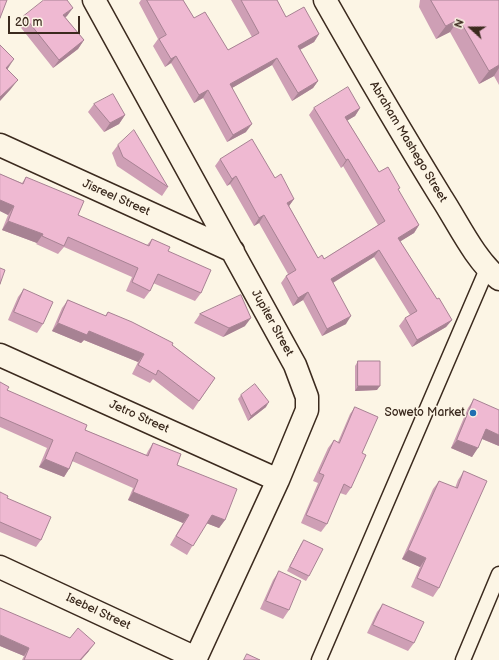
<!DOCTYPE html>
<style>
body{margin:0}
#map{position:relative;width:499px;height:660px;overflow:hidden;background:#fcf5e5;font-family:"Balsamiq Sans",sans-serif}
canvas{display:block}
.north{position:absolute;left:451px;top:8px;width:40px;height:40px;-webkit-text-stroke:3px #fcf5e5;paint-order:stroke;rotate:291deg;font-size:11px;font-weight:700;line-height:16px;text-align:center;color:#3b2a1e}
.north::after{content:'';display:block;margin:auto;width:14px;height:18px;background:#3b2a1e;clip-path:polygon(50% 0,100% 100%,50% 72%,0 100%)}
.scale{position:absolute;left:8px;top:16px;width:72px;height:18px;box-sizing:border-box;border:2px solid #3b2a1e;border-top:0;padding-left:5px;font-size:12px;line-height:14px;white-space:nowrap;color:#3b2a1e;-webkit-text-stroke:3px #fcf5e5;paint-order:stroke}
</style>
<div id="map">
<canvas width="499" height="660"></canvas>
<div class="north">N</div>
<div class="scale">20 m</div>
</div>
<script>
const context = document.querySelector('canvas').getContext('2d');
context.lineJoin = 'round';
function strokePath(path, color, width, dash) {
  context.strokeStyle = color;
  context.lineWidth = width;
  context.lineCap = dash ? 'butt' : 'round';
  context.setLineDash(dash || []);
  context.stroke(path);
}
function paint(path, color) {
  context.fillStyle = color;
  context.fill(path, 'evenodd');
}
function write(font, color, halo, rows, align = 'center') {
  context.font = font + ' "Balsamiq Sans",sans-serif';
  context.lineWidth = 3;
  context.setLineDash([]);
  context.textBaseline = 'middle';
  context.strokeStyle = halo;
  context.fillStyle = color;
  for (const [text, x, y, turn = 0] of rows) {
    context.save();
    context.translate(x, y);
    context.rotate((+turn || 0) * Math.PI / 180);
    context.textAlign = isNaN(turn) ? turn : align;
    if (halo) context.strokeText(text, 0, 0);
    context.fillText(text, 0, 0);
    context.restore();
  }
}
const lane = new Path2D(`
 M319,660L487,269
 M463,660L499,574`);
const street = new Path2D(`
 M94,0L295,365L307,397V410L278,480L195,660
 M0,145L233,251
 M0,355L278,480
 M0,567L196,658`);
const secondary = new Path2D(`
 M325,0C363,67 401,132 441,197C458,223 475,260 499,279`);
strokePath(lane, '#3b2a1e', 17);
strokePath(street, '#3b2a1e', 25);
strokePath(secondary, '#3b2a1e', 25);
strokePath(lane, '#fcf5e5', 14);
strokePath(street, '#fcf5e5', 22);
strokePath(secondary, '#fcf5e5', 22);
paint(new Path2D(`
 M141,0H183L194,18L228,50L252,37L231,0H277L286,17L319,34L314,42L300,50L318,81L313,88L292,101L272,65L232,88L246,132L227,142L203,98L194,103L171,63L165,67L153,46L158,39L139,3Z
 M420,0H499V85L494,76L479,84L450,32L436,39L419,7Z
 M24,16H67L65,17L84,40L78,49L53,68L18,24Z
 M94,104L125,115L119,124L104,132L88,112Z
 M314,108H360L355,116L347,120L379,172L398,190L419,225L414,233L400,241L437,299L452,320L446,327L412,347L399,326L405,318L410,315L374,257L333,283L346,324L322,336L303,300L293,306L281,283L286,276L288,274L259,223L254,226L230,184L227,186L215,166L220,159L275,178L294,199L289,206L318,258L324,259L378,225L343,166L341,168L309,115Z
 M118,145L168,187L162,196L117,166L112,153Z
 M0,174L22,183L26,177L78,215L147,245L152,239L168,251L201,293L195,301L153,283L150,291L144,299L126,291L132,277L64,247L58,254L36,244L37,243L2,230L8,215L0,211Z
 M24,289L43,324L37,333L8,320L18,297Z
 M68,300L105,316L108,312L172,345L215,378L193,410L153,379L150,383L132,374L138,362L84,340L81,343L52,331L62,308Z
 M200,314L245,326L223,337L194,323Z
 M358,361L377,390L355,391V366Z
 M0,382L7,390L85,430L146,455L148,451L153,443L177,465L225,520L219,528L206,523L187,555L170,545L183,523L128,500L133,488L72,461L69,469L64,477L39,467L47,448L0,427Z
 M241,395L266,407L248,421L238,399Z
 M474,399L499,446L482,439L472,457L451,448L468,408Z
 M355,407L362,453L351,488L346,495L340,493L327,524L321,532L301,523L318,483L313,481L328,448L334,440L338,442L350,414Z
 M464,471L439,588L433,597L411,587L420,567L402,559L433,489L439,481L455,488L458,480Z
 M0,492L7,498L41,540L36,547L0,532Z
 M304,540L309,576L306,581L287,571L301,544Z
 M279,571L289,610L283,619L260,609L273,580Z
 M383,604L414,643L408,651L367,633L377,612Z
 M0,646L89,651L81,660H22L24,656Z`), '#ce9fb5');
paint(new Path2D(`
 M73,8L67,16L57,23L63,15Z
 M459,19L450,32L436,39L446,26Z
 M319,34L314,42L292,54L298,46Z
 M84,40L78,49L53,68L59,60Z
 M176,56L171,63L165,67L171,59Z
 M277,58L272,65L225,92L230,84Z
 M14,59L7,70L6,68Z
 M499,65V68L494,76L479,84L489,71Z
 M18,80L10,90L0,101V97Z
 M318,81L313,88L292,101L298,93Z
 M208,90L203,98L194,103L199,95Z
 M360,108L355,116L340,125L345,117Z
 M125,115L119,124L104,132L110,123Z
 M252,124L246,132L227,142L233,135Z
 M348,159L343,166L341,168L346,160Z
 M236,176L230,184L227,186L232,179Z
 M294,199L289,206L287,203Z
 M0,200L14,206L8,215L0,211Z
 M264,215L259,223L254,226L259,218Z
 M8,221L43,234L37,243L2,230Z
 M419,225L414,233L393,246L398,238Z
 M379,250L374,257L326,287L331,279Z
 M308,292L303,300L293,306L298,298Z
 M351,316L346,324L322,336L327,329Z
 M251,318L245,326L223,337L229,328Z
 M452,320L446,327L412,347L417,340Z
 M58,323L89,331L144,354L138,362L84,340L81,343L52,331Z
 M358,386H380L377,390L355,391Z
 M269,402L266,407L248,421L251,416Z
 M486,429L499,435V446L480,438Z
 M457,440L478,448L472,457L451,448Z
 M45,459L69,469L64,477L39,467Z
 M133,492L189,515L183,523L128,500Z
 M212,515L225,520L219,528L206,523Z
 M408,550L426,558L420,567L402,559Z
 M0,635L29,648L24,656L0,646Z
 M95,643L89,651L81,660H80Z`), '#a78293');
const building = new Path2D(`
 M0,0H7L0,18Z
 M44,0H67L73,8L63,15L84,40L59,60L24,16Z
 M147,0H183L194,18L205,12L228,50L259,33L241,0H277L286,17L304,7L319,34L298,46L318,81L298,93L277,58L230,84L252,124L233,135L208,90L199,95L176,56L171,59L159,39L166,35Z
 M431,0H499V65L489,71L459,19L446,26Z
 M0,45L14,59L6,68L18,80L0,97Z
 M348,87L360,108L345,117L379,172L388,167L400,188L398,189L419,225L398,238L437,299L439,298L452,320L417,340L405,318L417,311L379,250L331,279L351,316L327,329L308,292L298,298L286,276L296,270L264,215L259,218L236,176L232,179L220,159L252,139L275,178L281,174L294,199L287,203L318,258L322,255L324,259L385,221L348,159L346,160L314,108Z
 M113,94L125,115L110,123L94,104Z
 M134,130L168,187L123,157L118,145Z
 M0,174L23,184L26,177L84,201L78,215L149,246L152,239L170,247L168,251L211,270L201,293L158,274L150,291L132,282L138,268L68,237L64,246L42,236L43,234L8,221L14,206L0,200Z
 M0,268L5,270L0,284Z
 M24,289L53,302L43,324L14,312Z
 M241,295L251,318L229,328L200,314Z
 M68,300L106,316L108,312L132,322L173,343L172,345L215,378L199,401L158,370L156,375L138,365L144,354L89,331L87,335L58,323Z
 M358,361H380V386H358Z
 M0,382L9,387L7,390L87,425L85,430L148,456L153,443L181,454L177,465L237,489L225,520L212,515L193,546L176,536L189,515L133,492L138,480L76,452L69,469L45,459L53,440L0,417Z
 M255,384L269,402L251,416L241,395Z
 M474,399L499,410V435L486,429L478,448L457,440Z
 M355,407L378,417L362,453L366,455L351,488L344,484L327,524L306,515L324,475L319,473L334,440L339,443Z
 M464,471L487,481L439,588L417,578L426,558L408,550L439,481L457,488Z
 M0,492L8,496L7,498L51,517L41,540L0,522Z
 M304,540L323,549L309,576L290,567Z
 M279,571L301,581L289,610L266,601Z
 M383,604L424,622L414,643L373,625Z
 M0,608L70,638L78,628L95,643L80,660H24L29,648L0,635Z
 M247,654L260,660H244Z`);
paint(building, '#efb9d2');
strokePath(building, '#a78293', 1);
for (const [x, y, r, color] of [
 [473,413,4,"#1f6fb2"]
]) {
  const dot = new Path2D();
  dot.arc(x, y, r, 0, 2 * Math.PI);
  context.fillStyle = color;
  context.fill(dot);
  strokePath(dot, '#fcf5e5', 1.5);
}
write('12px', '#3b2a1e', '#fcf5e5', [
 ["Abraham Mashego Street",408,142,59],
 ["Jisreel Street",116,198,24],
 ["Jupiter Street",272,323,61],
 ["Jetro Street",139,417,24],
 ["Isebel Street",98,612,25]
]);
write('12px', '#3b2a1e', '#fcf5e5', [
 ["Soweto Market",465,413]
], 'right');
</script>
